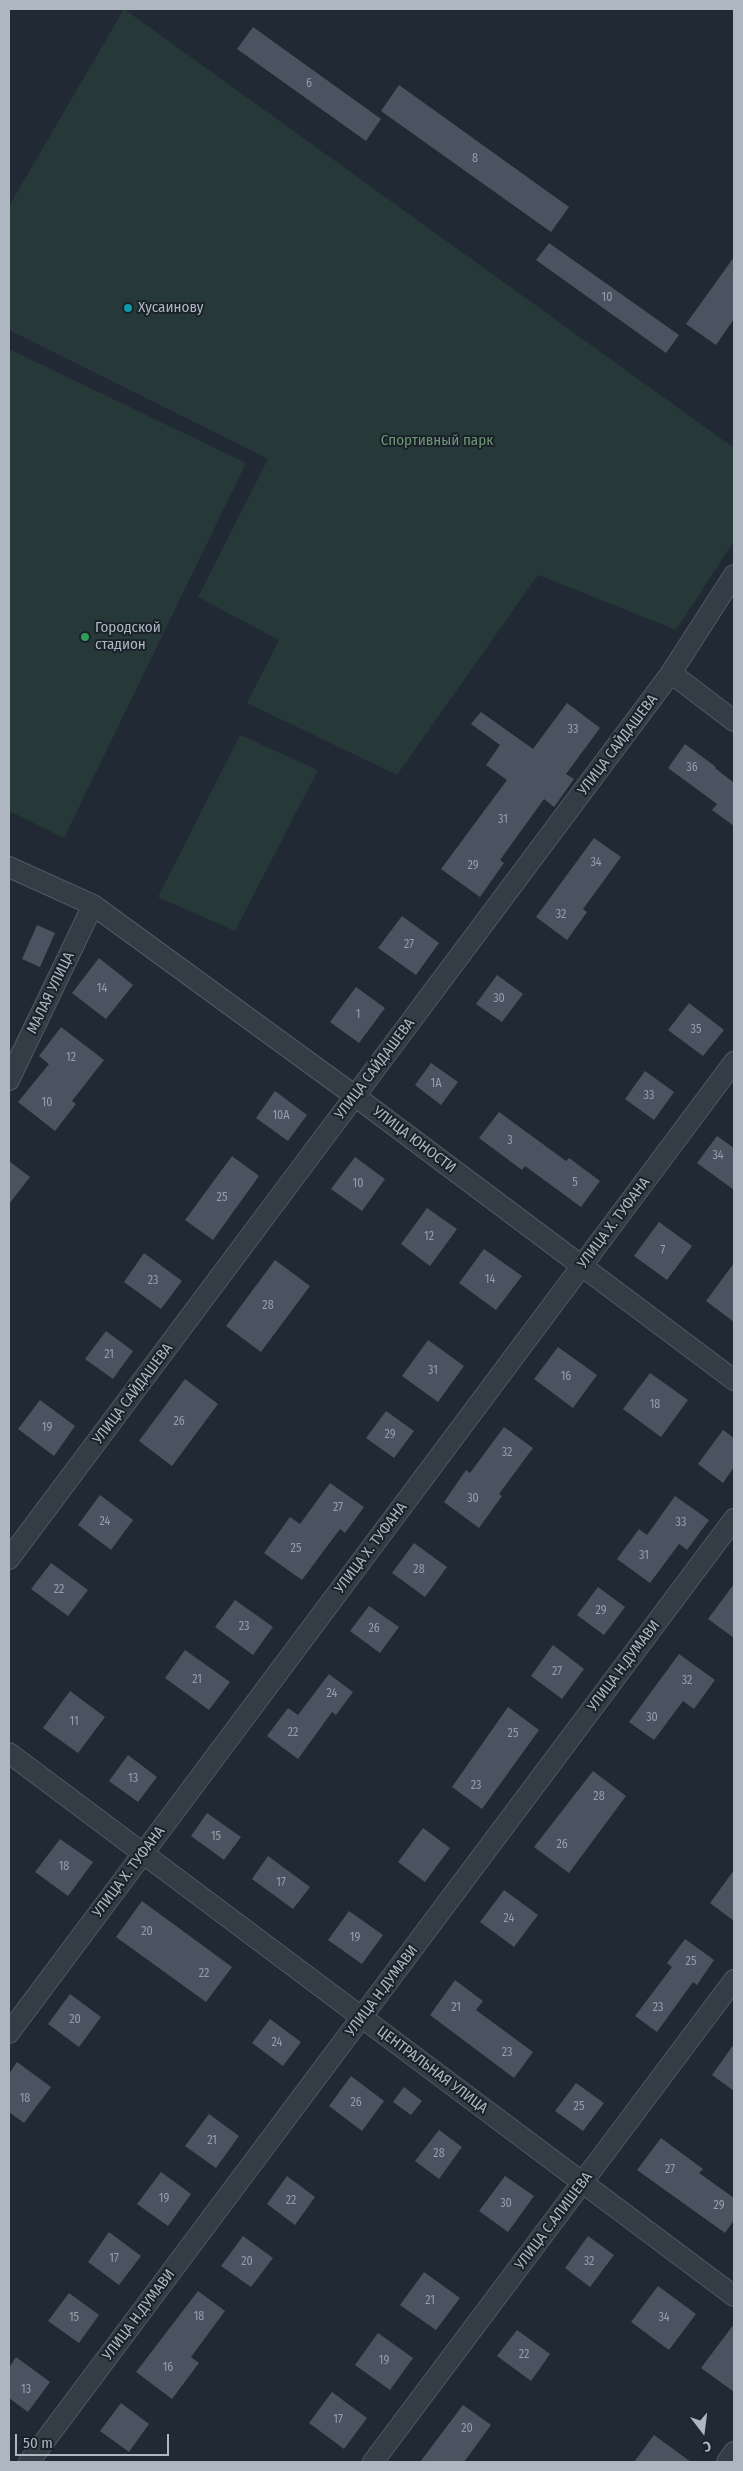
<!DOCTYPE html>
<meta charset="utf-8">
<style>
body{margin:0}
#map{position:relative;width:743px;height:2471px;overflow:hidden;background:#212a34;font-family:"Fira Sans Condensed",sans-serif}
canvas{display:block}
.frame{position:absolute;inset:0;border:10px solid #aeb6c2;pointer-events:none}
.north{position:absolute;left:678px;top:2406px;width:50px;height:50px;-webkit-text-stroke:4px #192129;paint-order:stroke;rotate:165deg;font-size:14px;font-weight:700;line-height:20px;text-align:center;color:#aeb6c2}
.north::after{content:'';display:block;margin:auto;width:18px;height:22px;background:#aeb6c2;clip-path:polygon(50% 0,100% 100%,50% 72%,0 100%)}
.scale{position:absolute;left:15px;top:2434px;width:154px;height:22px;box-sizing:border-box;border:2px solid #aeb6c2;border-top:0;padding-left:6px;font-size:15px;line-height:18px;white-space:nowrap;color:#aeb6c2;-webkit-text-stroke:4px #192129;paint-order:stroke}
</style>
<div id="map">
<canvas width="743" height="2471"></canvas>
<div class="frame"></div>
<div class="north">С</div>
<div class="scale">50 m</div>
</div>
<script>
const context = document.querySelector('canvas').getContext('2d');
context.lineJoin = 'round';
function paint(path, color) {
  context.fillStyle = color;
  context.fill(path, 'evenodd');
}
function strokePath(path, color, width, dash) {
  context.strokeStyle = color;
  context.lineWidth = width;
  context.lineCap = dash ? 'butt' : 'round';
  context.setLineDash(dash || []);
  context.stroke(path);
}
function write(font, color, halo, rows, align = 'center') {
  context.font = font + ' "Fira Sans Condensed",sans-serif';
  context.lineWidth = 4;
  context.setLineDash([]);
  context.textBaseline = 'middle';
  context.strokeStyle = halo;
  context.fillStyle = color;
  for (const [text, x, y, turn = 0] of rows) {
    context.save();
    context.translate(x, y);
    context.rotate((+turn || 0) * Math.PI / 180);
    context.textAlign = isNaN(turn) ? turn : align;
    if (halo) context.strokeText(text, 0, 0);
    context.fillText(text, 0, 0);
    context.restore();
  }
}
paint(new Path2D(`
 M124,9L734,448V541L676,630L538,575L397,775L247,703L279,640L198,597L268,459L9,330V206Z
 M9,349L246,463L64,838L9,811Z
 M240,735L318,770L235,931L158,897Z`), '#263837');
paint(new Path2D(`
 M253,27L381,119L366,141L237,49Z
 M399,85L569,207L551,232L381,111Z
 M549,243L679,335L666,353L536,260Z
 M734,257V319L716,345L686,324Z
 M567,703L600,728L566,774L574,779L554,807L544,799L500,860L504,863L480,897L441,869L507,780L486,765L500,745L471,724L481,712L533,749Z
 M685,744L716,767L715,768L733,782L734,780V826L712,810L717,804L668,768Z
 M594,838L621,857L583,909L587,912L567,940L536,917Z
 M402,916L439,943L416,975L378,948Z
 M37,925L55,933L40,967L22,959Z
 M99,958L133,985L106,1019L72,993Z
 M497,975L523,994L502,1022L476,1004Z
 M356,987L385,1008L359,1043L330,1022Z
 M689,1003L724,1030L703,1056L668,1030Z
 M61,1027L104,1060L72,1101L76,1104L55,1131L18,1102L49,1064L39,1056Z
 M431,1063L458,1082L441,1105L415,1085Z
 M645,1071L674,1092L654,1120L625,1099Z
 M275,1091L307,1115L288,1141L256,1118Z
 M499,1112L566,1161L569,1158L600,1181L581,1207L525,1166L522,1170L479,1138Z
 M717,1136L734,1148V1190L697,1163Z
 M232,1156L259,1176L213,1240L185,1220Z
 M355,1157L385,1179L362,1211L331,1189Z
 M9,1161L30,1177L9,1204Z
 M427,1208L457,1229L430,1266L401,1244Z
 M659,1222L692,1246L667,1280L634,1256Z
 M484,1249L522,1276L496,1310L459,1283Z
 M144,1253L182,1281L161,1309L124,1282Z
 M275,1260L310,1286L261,1352L226,1326Z
 M734,1263V1322L706,1301Z
 M106,1331L133,1351L113,1379L85,1359Z
 M428,1340L464,1366L438,1402L402,1376Z
 M558,1347L597,1375L573,1408L534,1379Z
 M650,1373L688,1400L661,1437L623,1409Z
 M185,1379L218,1404L172,1466L139,1441Z
 M40,1400L75,1426L54,1456L18,1429Z
 M386,1411L414,1431L394,1458L366,1438Z
 M504,1427L533,1448L499,1494L502,1496L479,1528L444,1502L466,1470L470,1473Z
 M723,1430L734,1438V1467L723,1483L698,1464Z
 M330,1483L364,1507L345,1533L340,1529L302,1580L264,1553L290,1517L300,1524Z
 M100,1495L133,1520L111,1550L78,1525Z
 M675,1496L709,1520L687,1550L679,1544L650,1583L617,1559L639,1529L647,1535Z
 M414,1543L447,1567L425,1597L392,1573Z
 M51,1563L88,1590L68,1616L31,1589Z
 M734,1584V1638L708,1619Z
 M598,1587L625,1607L604,1635L577,1615Z
 M235,1600L273,1627L253,1655L215,1627Z
 M369,1606L399,1627L380,1653L350,1631Z
 M553,1645L584,1669L562,1699L531,1676Z
 M185,1650L230,1682L209,1710L165,1678Z
 M679,1654L715,1680L694,1709L683,1701L654,1740L629,1722Z
 M329,1674L353,1692L336,1715L332,1712L298,1759L267,1736L288,1708L298,1715Z
 M70,1691L105,1717L78,1753L43,1728Z
 M508,1707L539,1730L482,1809L452,1787Z
 M128,1755L157,1777L138,1802L109,1781Z
 M593,1771L626,1796L569,1873L534,1847Z
 M207,1813L241,1837L224,1860L191,1836Z
 M423,1828L450,1848L425,1882L398,1862Z
 M60,1839L93,1862L68,1896L35,1872Z
 M268,1856L310,1887L293,1909L252,1879Z
 M734,1870V1921L710,1903Z
 M504,1890L538,1915L514,1947L480,1922Z
 M142,1901L232,1967L206,2002L116,1937Z
 M349,1911L383,1935L362,1964L328,1940Z
 M685,1939L714,1960L697,1985L693,1982L657,2032L635,2016L672,1967L667,1963Z
 M455,1980L483,2001L476,2010L533,2052L514,2078L430,2015Z
 M70,1994L101,2017L79,2047L48,2024Z
 M270,2019L301,2042L283,2066L252,2043Z
 M734,2044V2091L712,2075Z
 M17,2062L51,2087L24,2123L9,2112V2074Z
 M351,2076L384,2101L362,2131L329,2106Z
 M576,2083L604,2103L583,2131L555,2111Z
 M404,2087L422,2101L411,2115L393,2102Z
 M209,2114L239,2136L216,2168L185,2146Z
 M439,2130L462,2147L439,2179L415,2161Z
 M661,2138L703,2169L699,2173L734,2198V2220L725,2233L637,2170Z
 M161,2172L191,2194L168,2226L137,2204Z
 M287,2176L315,2197L295,2225L267,2204Z
 M505,2176L534,2196L508,2232L479,2211Z
 M109,2232L141,2256L119,2285L88,2262Z
 M243,2236L273,2258L251,2287L221,2266Z
 M588,2236L614,2255L590,2287L565,2268Z
 M424,2272L460,2298L436,2330L400,2305Z
 M658,2286L696,2314L669,2350L631,2322Z
 M198,2291L225,2311L191,2357L199,2363L172,2399L136,2372Z
 M69,2293L99,2315L79,2343L48,2321Z
 M734,2324V2392L701,2368Z
 M517,2330L550,2354L531,2381L497,2356Z
 M378,2333L413,2358L390,2390L355,2365Z
 M16,2357L50,2382L28,2412L9,2398V2368Z
 M332,2392L367,2418L344,2449L309,2423Z
 M121,2403L149,2424L129,2452L100,2431Z
 M463,2405L491,2425L464,2462H420Z
 M654,2435L691,2462H634Z`), '#495460');
const minor = new Path2D(`
 M671,673L734,721
 M9,867L93,905L355,1096L734,1380
 M9,1080L93,905
 M9,1559L671,673L734,575
 M9,1753L734,2296
 M9,2033L734,1062
 M29,2462L734,1519
 M373,2462L734,1980
 M727,2462L734,2452`);
strokePath(minor, '#515963', 22);
strokePath(minor, '#343c45', 20);
for (const [x, y, r, color] of [
 [128,308,5,"#0f9aa8"],
 [85,637,5,"#2e9e5b"]
]) {
  const dot = new Path2D();
  dot.arc(x, y, r, 0, 2 * Math.PI);
  context.fillStyle = color;
  context.fill(dot);
  strokePath(dot, '#192129', 2);
}
write('12px', '#959eaa', null, [
 ["6",309,84],
 ["8",475,159],
 ["10",607,298],
 ["33",573,730],
 ["36",692,768],
 ["31",503,820],
 ["34",596,863],
 ["29",473,866],
 ["32",561,915],
 ["27",409,945],
 ["14",102,989],
 ["30",499,999],
 ["1",358,1015],
 ["35",696,1030],
 ["12",71,1058],
 ["1А",436,1084],
 ["33",649,1096],
 ["10",47,1103],
 ["10А",281,1116],
 ["3",510,1141],
 ["34",718,1156],
 ["5",575,1183],
 ["10",358,1184],
 ["25",222,1198],
 ["12",429,1237],
 ["7",663,1251],
 ["14",490,1280],
 ["23",153,1281],
 ["28",268,1306],
 ["21",109,1355],
 ["31",433,1371],
 ["16",566,1377],
 ["18",655,1405],
 ["26",179,1422],
 ["19",47,1428],
 ["29",390,1435],
 ["32",507,1453],
 ["30",473,1499],
 ["27",338,1508],
 ["24",105,1522],
 ["33",681,1523],
 ["25",296,1549],
 ["31",644,1556],
 ["28",419,1570],
 ["22",59,1590],
 ["29",601,1611],
 ["23",244,1627],
 ["26",374,1629],
 ["27",557,1672],
 ["21",197,1680],
 ["32",687,1681],
 ["24",332,1694],
 ["30",652,1718],
 ["11",74,1722],
 ["22",293,1733],
 ["25",513,1734],
 ["13",133,1779],
 ["23",476,1786],
 ["28",599,1797],
 ["15",216,1837],
 ["26",562,1845],
 ["18",64,1867],
 ["17",281,1883],
 ["24",509,1919],
 ["20",147,1932],
 ["19",355,1938],
 ["25",691,1962],
 ["22",204,1974],
 ["21",456,2008],
 ["23",658,2008],
 ["20",75,2020],
 ["24",277,2043],
 ["23",507,2053],
 ["18",25,2099],
 ["26",356,2103],
 ["25",579,2107],
 ["21",212,2141],
 ["28",439,2154],
 ["27",670,2170],
 ["19",164,2199],
 ["22",291,2201],
 ["30",506,2204],
 ["29",719,2206],
 ["17",114,2259],
 ["20",247,2262],
 ["32",589,2262],
 ["21",430,2301],
 ["18",199,2317],
 ["15",74,2318],
 ["34",664,2318],
 ["22",524,2355],
 ["19",384,2361],
 ["16",168,2368],
 ["13",26,2390],
 ["17",338,2420],
 ["20",467,2429]
]);
write('15px', '#aeb6c2', '#192129', [
 ["Хусаинову",138,308],
 ["Городской",95,628],
 ["стадион",95,645]
], 'left');
write('15px', '#709676', '#192129', [
 ["Спортивный парк",437,441]
]);
write('15px', '#aeb6c2', '#192129', [
 ["УЛИЦА САЙДАШЕВА",618,745,-53],
 ["МАЛАЯ УЛИЦА",51,993,-64],
 ["УЛИЦА САЙДАШЕВА",375,1069,-53],
 ["УЛИЦА ЮНОСТИ",414,1140,37],
 ["УЛИЦА Х. ТУФАНА",614,1223,-53],
 ["УЛИЦА САЙДАШЕВА",133,1394,-53],
 ["УЛИЦА Х. ТУФАНА",371,1548,-53],
 ["УЛИЦА Н.ДУМАВИ",624,1666,-53],
 ["УЛИЦА Х. ТУФАНА",129,1872,-53],
 ["УЛИЦА Н.ДУМАВИ",382,1991,-53],
 ["ЦЕНТРАЛЬНАЯ УЛИЦА",432,2070,37],
 ["УЛИЦА С.АЛИШЕВА",554,2221,-53],
 ["УЛИЦА Н.ДУМАВИ",139,2315,-53]
]);
</script>
